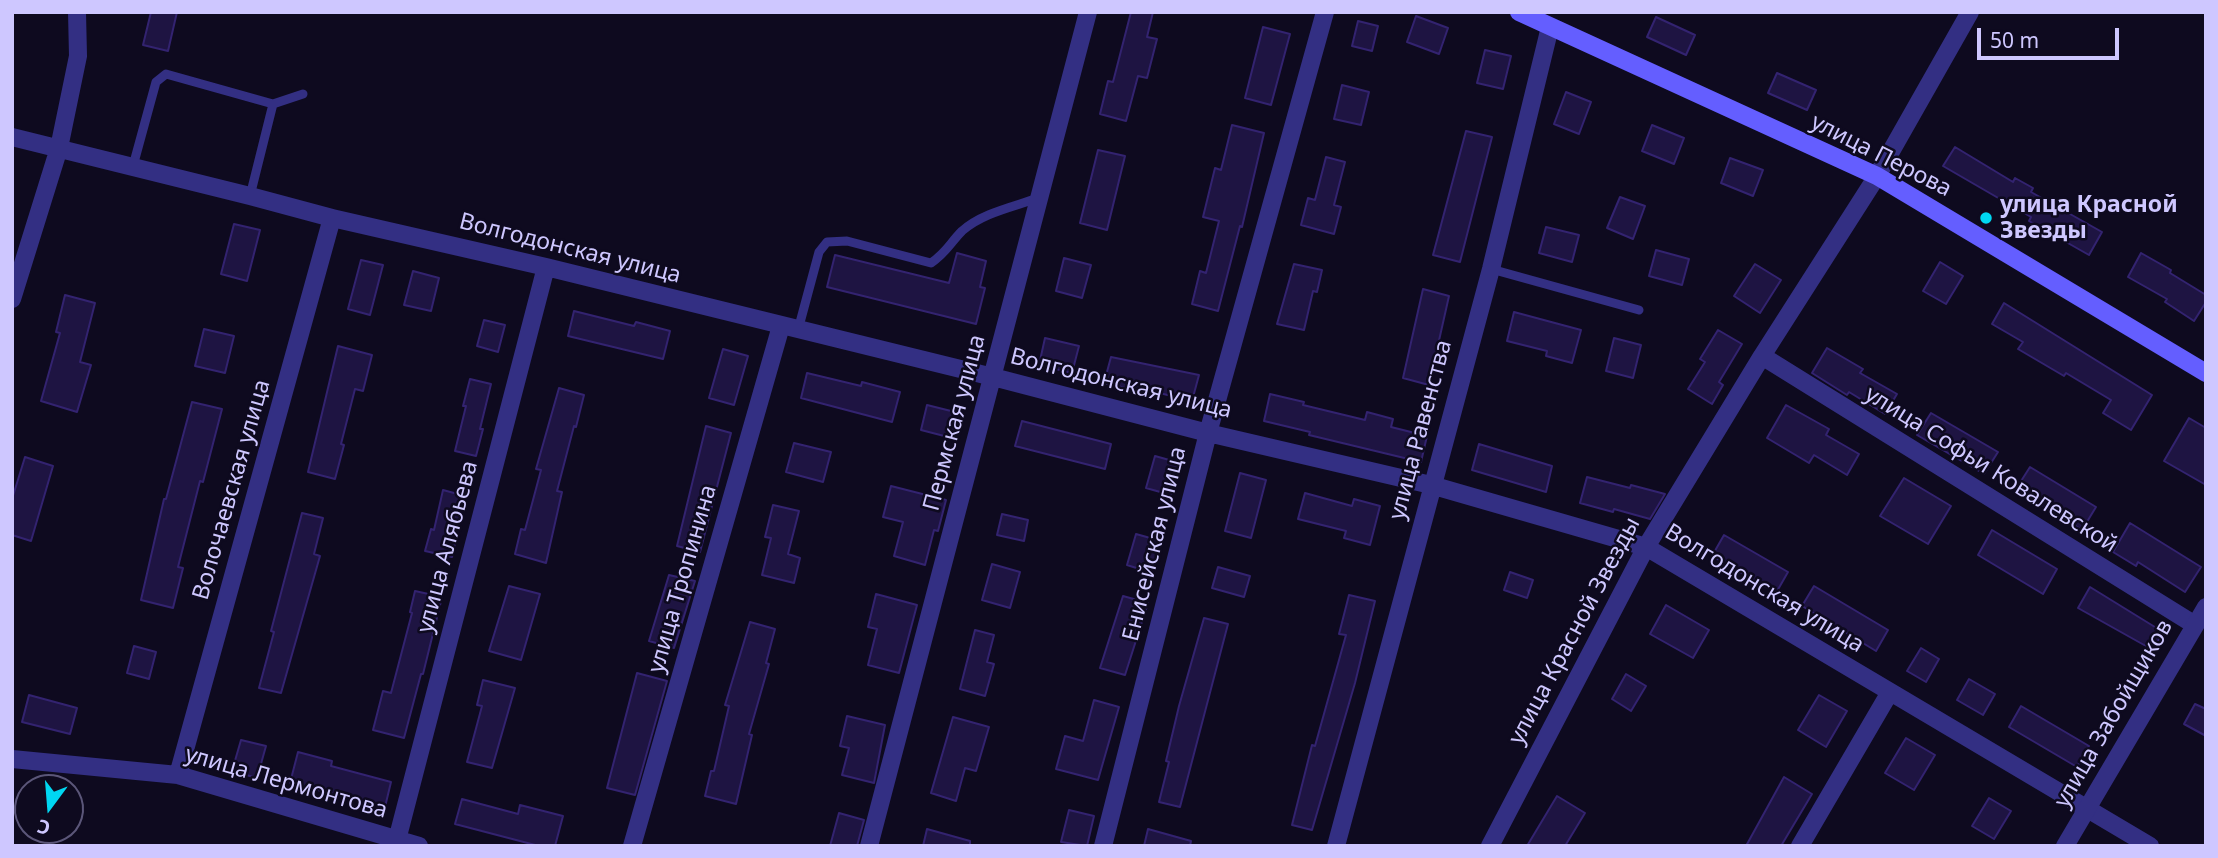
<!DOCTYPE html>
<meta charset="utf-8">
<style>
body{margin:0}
#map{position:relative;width:2218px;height:858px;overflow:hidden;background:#0e0a1f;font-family:"Noto Sans",sans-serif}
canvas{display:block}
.frame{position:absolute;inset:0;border:14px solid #cec7ff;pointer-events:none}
.north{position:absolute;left:14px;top:774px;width:70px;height:70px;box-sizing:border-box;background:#0e0a1f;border:2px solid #5b5679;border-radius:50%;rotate:196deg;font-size:19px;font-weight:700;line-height:28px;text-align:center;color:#cec7ff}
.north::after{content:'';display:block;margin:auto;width:24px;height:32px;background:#00d7f2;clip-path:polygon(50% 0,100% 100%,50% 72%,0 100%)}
.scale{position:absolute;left:1977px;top:28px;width:142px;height:32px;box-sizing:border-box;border:4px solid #cec7ff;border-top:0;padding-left:9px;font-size:21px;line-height:24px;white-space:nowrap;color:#cec7ff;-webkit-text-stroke:5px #0e0a1f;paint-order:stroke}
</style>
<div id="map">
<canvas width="2218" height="858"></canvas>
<div class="frame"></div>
<div class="north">С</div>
<div class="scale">50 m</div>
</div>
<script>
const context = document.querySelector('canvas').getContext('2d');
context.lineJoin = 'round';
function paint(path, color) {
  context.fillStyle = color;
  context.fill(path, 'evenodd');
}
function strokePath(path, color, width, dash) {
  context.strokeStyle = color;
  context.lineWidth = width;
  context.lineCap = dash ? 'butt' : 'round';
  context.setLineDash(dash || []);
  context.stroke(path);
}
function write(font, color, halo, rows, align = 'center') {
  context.font = font + ' "Noto Sans",sans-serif';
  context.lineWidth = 5;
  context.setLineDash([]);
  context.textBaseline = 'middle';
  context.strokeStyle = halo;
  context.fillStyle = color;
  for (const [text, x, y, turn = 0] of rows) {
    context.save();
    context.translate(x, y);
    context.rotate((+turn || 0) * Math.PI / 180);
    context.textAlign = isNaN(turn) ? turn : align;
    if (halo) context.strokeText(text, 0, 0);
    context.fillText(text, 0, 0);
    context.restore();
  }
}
const building = new Path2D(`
 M151,12H177L168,51L143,45Z
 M1131,12H1153L1147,37L1157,39L1147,78L1138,76L1126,121L1100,114L1108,81L1113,82Z
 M1416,16L1448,28L1439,54L1407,42Z
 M1656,17L1695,35L1686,55L1647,37Z
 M1358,21L1378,26L1372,51L1352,46Z
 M1263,27L1290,34L1271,105L1245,98Z
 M1485,50L1511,56L1503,89L1477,83Z
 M1777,73L1816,90L1807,110L1768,93Z
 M1342,85L1369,92L1361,125L1334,119Z
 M1566,92L1591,102L1579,134L1554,124Z
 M1232,125L1264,133L1242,227L1240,226L1218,311L1192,304L1200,271L1206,273L1219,221L1203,217L1215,168L1221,170Z
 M1652,125L1684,138L1674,164L1642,151Z
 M1466,131L1492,137L1460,262L1433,255Z
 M1955,147L2013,182L2015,178L2033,188L2031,192L2102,232L2089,255L2029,221L2031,217L1943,166Z
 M1098,150L1125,156L1107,230L1080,223Z
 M1326,157L1345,162L1334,205L1341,207L1334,234L1301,225L1308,198L1315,200Z
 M1730,158L1763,170L1753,196L1721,183Z
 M1620,197L1645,206L1633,239L1607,228Z
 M234,224L260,230L247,281L221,274Z
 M1546,227L1579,235L1572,262L1539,253Z
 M1656,250L1689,259L1682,285L1649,276Z
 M957,253L986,261L980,287L985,288L976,324L827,287L835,255L949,283Z
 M2141,253L2171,270L2170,273L2206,295V302L2194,321L2165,302L2167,299L2128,277Z
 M1064,258L1091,265L1082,298L1056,291Z
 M361,260L383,265L370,315L348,309Z
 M1940,262L1963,276L1946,304L1923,291Z
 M1294,264L1322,270L1317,292L1313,291L1304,330L1277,324Z
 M1755,264L1781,280L1760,313L1734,296Z
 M413,271L439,278L431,311L404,305Z
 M1423,289L1449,296L1429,385L1403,378Z
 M65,295L95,303L80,362L91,365L77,412L41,401L60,333L56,332Z
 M2004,303L2152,395L2131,430L2103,413L2111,400L2066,373L2064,376L2018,349L2023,342L1992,324Z
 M574,311L634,326L636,322L670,331L663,359L568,336Z
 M1514,312L1581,330L1572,363L1546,356L1547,351L1507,341Z
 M484,320L505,325L498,352L477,346Z
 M204,329L234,336L225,373L195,366Z
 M1718,330L1742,344L1719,382L1723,385L1712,404L1688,389L1705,362L1700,359Z
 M1045,338L1079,346L1072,373L1039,365Z
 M1614,338L1641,345L1633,378L1606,371Z
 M338,346L372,355L363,391L355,389L341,444L344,445L335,479L308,472Z
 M1827,348L1863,369L1860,373L1897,394L1885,414L1849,392L1847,395L1812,373Z
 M723,349L748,356L734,405L709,398Z
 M1111,357L1199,375L1192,401L1139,388L1138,391L1104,383Z
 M807,373L861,386L862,382L900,392L892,422L801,398Z
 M470,379L491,384L480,429H483L476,456L455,451L466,406H463Z
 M559,388L584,395L576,427L574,426L557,491L562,492L546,563L515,554L521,529L525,530L541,470L536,469Z
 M1270,394L1304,402L1303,405L1365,420L1367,412L1393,419L1391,427L1427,436L1421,462L1309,435L1310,432L1264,421Z
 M192,402L222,409L203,482L200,481L178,567L183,568L173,608L141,600L164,499H166Z
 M927,405L959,413L952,438L921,430Z
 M1786,405L1829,429L1826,435L1859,454L1847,475L1814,455L1809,463L1767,438Z
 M1931,413L1998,452L1984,474L1917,435Z
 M2189,418L2206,428V485L2164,461Z
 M1022,421L1111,444L1105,469L1015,446Z
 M706,426L731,433L700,552L677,546Z
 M794,443L831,452L823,482L786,472Z
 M1479,444L1552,466L1546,492L1472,470Z
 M1155,456L1180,463L1171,495L1146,488Z
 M25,457L53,466L31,541L12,535V499Z
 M2030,467L2096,507L2082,530L2016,489Z
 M1240,473L1266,480L1251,538L1225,531Z
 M1587,477L1630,488L1631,485L1665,494L1650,519L1614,509L1613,512L1580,503Z
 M1904,478L1951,506L1928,544L1880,516Z
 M891,486L946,500L938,531L934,530L925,565L894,556L903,522L883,517Z
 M443,490L465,496L452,557L425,551L431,529L434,530Z
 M1305,493L1352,506L1354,499L1380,506L1370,545L1344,538L1346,531L1298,519Z
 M773,505L799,511L788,554L800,558L794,583L762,575L771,538L765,537Z
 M302,513L323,518L314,554L320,556L281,693L259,688L274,632L271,631Z
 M1002,514L1028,520L1024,541L997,535Z
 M2130,523L2201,567L2185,592L2138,562L2136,566L2113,552Z
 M1992,530L2057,569L2043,594L1978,555Z
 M1136,534L1161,541L1152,573L1127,565Z
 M1724,535L1788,572L1776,593L1712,556Z
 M992,564L1020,572L1010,608L982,600Z
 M1218,567L1250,576L1244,597L1212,588Z
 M1510,572L1533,580L1527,598L1504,590Z
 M669,575L695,581L674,648L649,641Z
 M509,586L540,594L521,660L489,651Z
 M1814,586L1888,630L1876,651L1802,606Z
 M2090,587L2163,632L2153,650L2078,608Z
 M415,591L442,597L423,674H421L404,738L373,730L383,691L391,693L412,613L410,612Z
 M876,594L917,605L899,673L868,665L877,629L868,627Z
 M1349,595L1375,601L1355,683L1312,830L1292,825L1312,745L1315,746L1346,635L1339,634Z
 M1123,596L1148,603L1125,675L1100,668Z
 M1666,605L1709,630L1693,658L1650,634Z
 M1204,618L1228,624L1180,807L1159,802L1169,762L1166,761L1179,706Z
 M750,622L775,629L766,663L769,664L749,734L752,735L736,804L705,796L711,771H714L729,706L725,705Z
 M975,630L994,635L987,662L994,664L985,696L960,689Z
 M134,646L156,652L149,679L127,673Z
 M1921,648L1939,659L1926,682L1907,671Z
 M637,673L667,681L635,795L607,788Z
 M1626,674L1646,686L1631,711L1612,699Z
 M1969,679L1995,694L1983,715L1957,700Z
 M483,680L515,688L492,768L467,762L482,706L477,705Z
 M29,695L77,708L70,734L22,722Z
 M1819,695L1847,711L1826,747L1798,730Z
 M1094,700L1119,707L1098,780L1056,769L1065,736L1083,741Z
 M2195,704L2206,709V736L2184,724Z
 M2021,706L2089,746L2077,767L2009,727Z
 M847,716L885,725L874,783L842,775L849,748L840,746Z
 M953,717L989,727L976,771L965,768L956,801L931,793Z
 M1906,738L1935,755L1914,790L1885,773Z
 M241,740L266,746L257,778L232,771Z
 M298,752L332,761L331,766L391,782L385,807L290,783Z
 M1784,777L1812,794L1781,846H1746Z
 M1557,796L1585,813L1565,846H1527Z
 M1989,798L2011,811L1994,839L1972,826Z
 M462,799L518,814L520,805L563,816L555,846H539L455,824Z
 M1069,810L1094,816L1087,846L1061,842Z
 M839,813L864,820L857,846H830Z
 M927,829L970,841V846H923Z
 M1148,829L1191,841L1190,846H1144Z`);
paint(building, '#1e1442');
strokePath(building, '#332370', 2);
strokePath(new Path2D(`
 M133,166L156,82L166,74L273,104L303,94
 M250,196L273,104
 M1491,269L1639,310
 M798,330L819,252L827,242L847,241L931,263C947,252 950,243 962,231C982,213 1013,207 1038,198`), '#332f83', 9);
strokePath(new Path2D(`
 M12,137L250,196L332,218L546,267L993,377L1208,433L1431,485L1646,547L2150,846
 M12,299L59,148L78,56L77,12
 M1762,356L2195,625
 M12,759L178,775L419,846
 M178,775L332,218
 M397,840L546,267
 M632,846L781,326
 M869,846L1088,12
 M1103,846L1208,433L1325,12
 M1336,846L1491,269L1550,27
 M1490,846L1646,547L1762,356L1877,176L1970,12
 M1800,846L1890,692`), '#332f83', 18);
strokePath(new Path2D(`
 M2065,846L2206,607`), '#332f83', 18);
strokePath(new Path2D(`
 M1519,12L1877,176L2206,373`), '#645eff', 18);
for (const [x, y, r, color] of [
 [1986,218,7,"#00d7f2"]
]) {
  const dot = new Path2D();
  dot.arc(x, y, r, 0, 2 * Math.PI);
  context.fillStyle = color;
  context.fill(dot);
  strokePath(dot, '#0e0a1f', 2.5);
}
write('23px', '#cec7ff', '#0e0a1f', [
 ["улица Перова",1881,156,27],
 ["Волгодонская улица",570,249,14],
 ["Волгодонская улица",1121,384,14],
 ["Пермская улица",955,423,-75],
 ["улица Равенства",1421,430,-75],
 ["улица Софьи Ковалевской",1991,470,32],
 ["Волочаевская улица",232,490,-74],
 ["Енисейская улица",1155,544,-76],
 ["улица Алябьева",448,547,-75],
 ["улица Тропинина",683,579,-74],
 ["Волгодонская улица",1764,589,31],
 ["улица Красной Звезды",1575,631,-62],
 ["улица Забойщиков",2114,714,-60],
 ["улица Лермонтова",286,783,16]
]);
write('bold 23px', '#cec7ff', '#0e0a1f', [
 ["улица Красной",2000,205],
 ["Звезды",2000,231]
], 'left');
</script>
